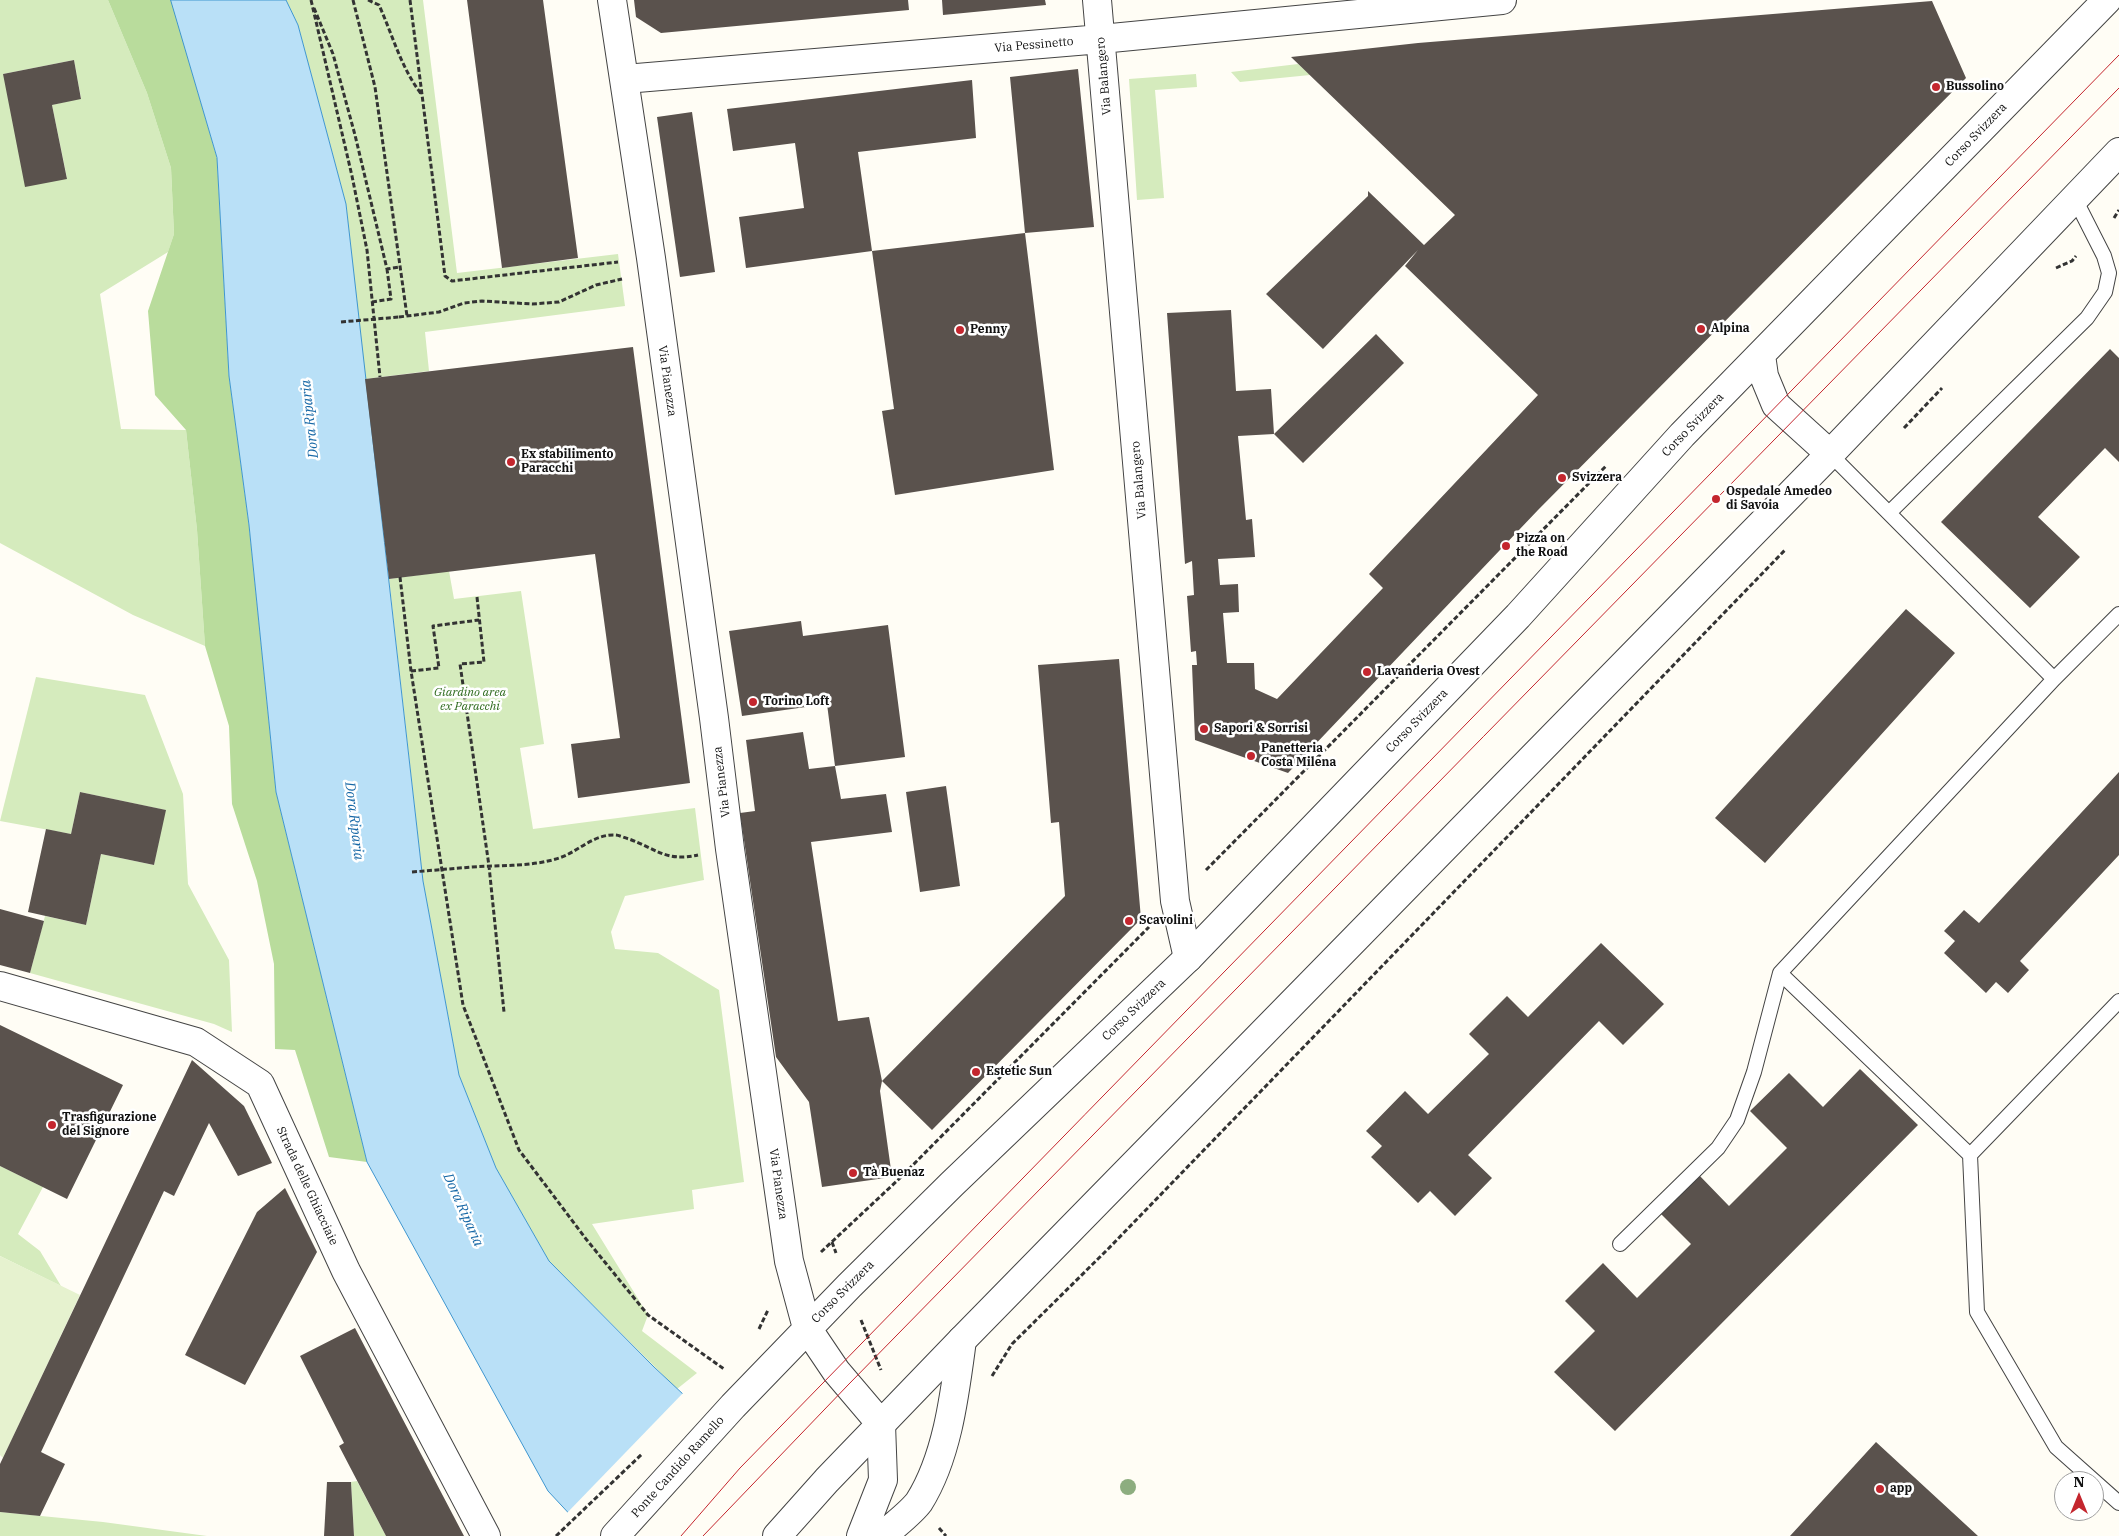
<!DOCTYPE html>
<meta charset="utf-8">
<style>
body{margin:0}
#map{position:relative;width:2119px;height:1536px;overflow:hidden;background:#fffdf5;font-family:"IBM Plex Serif",serif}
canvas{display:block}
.north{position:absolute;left:2054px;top:1471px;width:50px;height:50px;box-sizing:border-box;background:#fff;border:1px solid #a0a0a0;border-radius:50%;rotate:0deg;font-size:14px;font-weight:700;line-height:20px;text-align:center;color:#111}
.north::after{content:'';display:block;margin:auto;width:18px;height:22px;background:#c4262e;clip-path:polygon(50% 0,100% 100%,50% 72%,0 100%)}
</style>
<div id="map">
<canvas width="2119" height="1536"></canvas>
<div class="north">N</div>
</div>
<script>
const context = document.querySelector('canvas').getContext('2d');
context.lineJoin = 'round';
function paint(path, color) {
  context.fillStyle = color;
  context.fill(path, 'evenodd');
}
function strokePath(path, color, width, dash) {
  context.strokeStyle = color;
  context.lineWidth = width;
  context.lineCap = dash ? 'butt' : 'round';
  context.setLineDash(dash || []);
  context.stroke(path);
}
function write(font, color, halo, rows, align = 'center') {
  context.font = font + ' "IBM Plex Serif",serif';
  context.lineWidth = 5;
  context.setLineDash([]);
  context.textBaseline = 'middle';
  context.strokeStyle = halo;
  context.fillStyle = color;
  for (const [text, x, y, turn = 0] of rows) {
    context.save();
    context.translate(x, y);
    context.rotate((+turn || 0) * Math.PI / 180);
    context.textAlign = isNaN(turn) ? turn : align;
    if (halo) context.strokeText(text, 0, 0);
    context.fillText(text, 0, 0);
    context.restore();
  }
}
paint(new Path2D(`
 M0,0H108L147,93L171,168L174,234L168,252L100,294L121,429L186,430L197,530L205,646L133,615L0,543ZM74,60L81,98L52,105L67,178L3,74Z
 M286,0H423L457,273L618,254L625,306L425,332L429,371L365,379L346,204L298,25Z
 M1298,64L1310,75L1240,82L1231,72Z
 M1196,74L1197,87L1155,90L1164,198L1137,200L1129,79Z
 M449,571L454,599L521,591L544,744L520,748L533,829L695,808L704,880L625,896L611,932L615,949L658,953L719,990L744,1182L692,1190L694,1209L592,1224L648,1315L642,1331L697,1373L677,1389L549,1261L496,1168L459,1075L423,881L389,579Z
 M36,677L145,695L183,794L188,884L229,960L232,1032L214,1024L30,973L45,916L86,925L101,854L154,865L165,810L80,792L71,834L0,821Z
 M0,1166L43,1187L18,1234L40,1251L61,1286L0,1256Z
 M357,1481L386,1536H354L351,1482Z
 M0,1512L103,1522L207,1536H0Z`), '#d5ebbd');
paint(new Path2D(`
 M108,0H171L217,158L229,376L249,525L276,792L367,1162L329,1157L295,1050L275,1049L274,964L257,881L232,804L229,726L205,646L197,530L186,430L155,395L148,311L174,234L171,168L147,93Z`), '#b9dc9c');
paint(new Path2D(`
 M0,1256L80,1295L3,1458L0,1455Z`), '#e6f2cf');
const water = new Path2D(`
 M171,0H286L298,25L346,204L423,881L459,1075L496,1168L549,1261L654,1367L835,1536H590L548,1491L367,1162L276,792L249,525L229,376L217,158Z`);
paint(water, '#b9e0f7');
strokePath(water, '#3f96cf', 1);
paint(new Path2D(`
 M684,1392L837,1534L838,1536H586L566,1514Z`), '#fffdf5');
paint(new Path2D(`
 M467,0H543L578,258L502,268Z
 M634,0H908L909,10L661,33L636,17Z
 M942,0H1045L1046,5L943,15Z
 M1932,1L1966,78L1538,510L1288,773L1195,740L1192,665H1197L1196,651L1191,652L1187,596L1194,595L1192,561L1185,564L1167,313L1231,310L1236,391L1271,389L1274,434L1238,436L1246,520L1252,519L1255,557L1218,559L1220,585L1238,584L1239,612L1223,613L1227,663H1254L1255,689L1277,699L1383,588L1369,574L1538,395L1405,266L1418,250L1323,349L1266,294L1368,196V191L1424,245L1455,215L1291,57L1418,43Z
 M74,60L81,99L52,105L67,179L25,187L3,74Z
 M1078,69L1094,227L1025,233L1010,77Z
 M972,80L976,138L858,152L872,251L746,268L739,217L804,208L795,143L733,151L727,109Z
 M692,112L715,272L680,277L657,117Z
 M1025,233L1054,470L895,495L882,411L894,409L872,251Z
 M1376,334L1404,363L1303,463L1274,434Z
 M633,347L690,783L578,798L571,744L620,738L595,554L389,579L365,379Z
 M2110,349L2119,358V462L2105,448L2038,517L2080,557L2030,608L1941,522Z
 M1906,609L1955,653L1765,863L1715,818Z
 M801,621L803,636L888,625L905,757L835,766L841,799L886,794L892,832L811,842L838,1021L869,1017L882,1081L880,1091L892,1177L822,1187L809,1102L776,1057L740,813L755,811L746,740L803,732L809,769L835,766L827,704L742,716L729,631Z
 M1119,659L1141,919L932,1130L882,1081L1065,896L1059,822L1051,823L1038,665Z
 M2119,772V855L2020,961L2029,970L2008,993L1996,982L1986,993L1944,953L1955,941L1944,931L1964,910L1979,923Z
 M946,786L960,886L920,892L906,792Z
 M80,792L166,810L154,865L101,854L86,925L28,912L46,829L71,834Z
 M0,909L44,921L30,973L0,965Z
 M1601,943L1664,1004L1623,1045L1599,1021L1468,1155L1492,1178L1455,1216L1430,1191L1418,1203L1371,1157L1382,1146L1366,1131L1405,1091L1428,1114L1489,1054L1469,1034L1507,996L1528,1017Z
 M0,1025L123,1085L67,1199L0,1166Z
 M192,1060L244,1106L272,1163L238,1176L209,1123L174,1196L164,1191L41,1452L65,1464L40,1516L0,1512V1464Z
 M1860,1069L1918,1125L1615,1431L1554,1372L1595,1331L1565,1301L1603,1263L1637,1298L1691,1244L1659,1212L1697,1173L1729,1206L1787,1148L1750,1111L1789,1073L1823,1107Z
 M285,1188L317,1252L245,1385L185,1355L257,1212Z
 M355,1328L400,1414L464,1536H386L339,1446L344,1443L300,1356Z
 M1876,1442L1978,1536H1790Z
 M327,1482H351L354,1536H324Z`), '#5a524d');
const service = new Path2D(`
 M1830,454L2054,679L1780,973L1970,1155L1977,1312L2056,1447L2119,1503
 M1889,513L2087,318L2105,292L2109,273L2104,256L2074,197
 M2054,679L2119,614
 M1970,1155L2119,1001
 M1620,1244L1718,1148L1737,1120L1754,1072L1780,973`);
const minor = new Path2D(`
 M1097,0L1175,901L1188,958
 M625,79L1101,39L1502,0
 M0,986L196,1042L260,1084L346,1271L486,1536
 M861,1536L883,1480L881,1424
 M883,1536C893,1526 911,1513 919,1502C948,1456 955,1392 962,1340`);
const tertiary = new Path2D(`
 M612,0L651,258L714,718L730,849L789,1261L807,1328L836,1371L881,1424
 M1761,355L1764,376L1776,405L1830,454
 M615,1536L733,1406L849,1286L952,1184L1188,958L1518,616L1682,435L2107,0
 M777,1536L827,1480L962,1340L1830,454L2119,152`);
strokePath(service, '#444', 16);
strokePath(minor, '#444', 30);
strokePath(tertiary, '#444', 30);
strokePath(new Path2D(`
 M311,0L352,176L367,250L380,377
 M353,0L375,87L407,316
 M368,0L379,5C393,36 401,68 422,95
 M410,0L445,276L452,281L618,262
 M314,8L333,54L355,135L387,269L400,267
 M2114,218L2119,210
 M2056,268L2072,261L2076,256
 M372,302L391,299L387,269
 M399,317L439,312L464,303L482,301L532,304L559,302L596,285L622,279
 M1904,428L1942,388
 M400,577L411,671L463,1005L519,1150L586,1239L648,1315L724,1369
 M477,597L484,662L460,664L489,866L504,1012
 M411,671L439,668L433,626L479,620
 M472,867C500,865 532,867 559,858C578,852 593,834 615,835C619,835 625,838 629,839C657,849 665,862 698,855
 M1206,870L1606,466
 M832,1242L836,1253
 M821,1252L899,1179L1149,927
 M861,1320L881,1370
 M759,1329L768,1310
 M992,1376L1012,1344L1109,1248L1785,550
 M939,1528L946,1536
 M556,1536L642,1454`), '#333', 3, [5, 2.5]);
strokePath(service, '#fff', 14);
strokePath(minor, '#fff', 28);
strokePath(tertiary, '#fff', 28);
strokePath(new Path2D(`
 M681,1536L740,1468L2119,55
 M703,1536L848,1385L2119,88`), '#c4262e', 1);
strokePath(new Path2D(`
 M341,322L399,317
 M412,872L472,867`), '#333', 3, [5, 2.5]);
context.fillStyle = '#8dad7f';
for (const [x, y] of [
 [1128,1487]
]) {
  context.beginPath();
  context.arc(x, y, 8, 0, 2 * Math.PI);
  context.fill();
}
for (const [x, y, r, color] of [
 [1936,87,5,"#c4262e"],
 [1701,329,5,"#c4262e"],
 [960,330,5,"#c4262e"],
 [511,462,5,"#c4262e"],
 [1562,478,5,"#c4262e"],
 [1716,499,5,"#c4262e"],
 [1506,546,5,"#c4262e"],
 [1367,672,5,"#c4262e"],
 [753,702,5,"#c4262e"],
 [1204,729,5,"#c4262e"],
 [1251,756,5,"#c4262e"],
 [1129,921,5,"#c4262e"],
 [976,1072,5,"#c4262e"],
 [52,1125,5,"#c4262e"],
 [853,1173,5,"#c4262e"],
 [1880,1489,5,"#c4262e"]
]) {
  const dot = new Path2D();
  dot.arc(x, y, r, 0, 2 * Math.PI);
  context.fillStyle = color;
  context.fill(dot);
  strokePath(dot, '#fff', 2);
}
write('12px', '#111', '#fff', [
 ["Via Pessinetto",1034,45,-5],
 ["Via Balangero",1104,76,-95],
 ["Corso Svizzera",1976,135,-46],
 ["Via Pianezza",667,381,82],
 ["Corso Svizzera",1693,425,-46],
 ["Via Balangero",1139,480,-95],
 ["Corso Svizzera",1417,721,-46],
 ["Via Pianezza",722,782,-97],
 ["Corso Svizzera",1134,1010,-44],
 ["Via Pianezza",778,1184,82],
 ["Strada delle Ghiacciaie",307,1186,65],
 ["Corso Svizzera",843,1292,-45],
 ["Ponte Candido Ramello",678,1467,-48]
]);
write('bold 12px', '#111', '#fff', [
 ["Bussolino",1946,87],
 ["Alpina",1711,329],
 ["Penny",970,330],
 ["Ex stabilimento",521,455],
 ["Paracchi",521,469],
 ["Svizzera",1572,478],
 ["Ospedale Amedeo",1726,492],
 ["di Savoia",1726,506],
 ["Pizza on",1516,539],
 ["the Road",1516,553],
 ["Lavanderia Ovest",1377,672],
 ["Torino Loft",763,702],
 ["Sapori & Sorrisi",1214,729],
 ["Panetteria",1261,749],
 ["Costa Milena",1261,763],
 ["Scavolini",1139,921],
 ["Estetic Sun",986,1072],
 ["Trasfigurazione",62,1118],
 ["del Signore",62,1132],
 ["Tà Buenaz",863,1173],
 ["app",1890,1489]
], 'left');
write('italic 12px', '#2f6b1f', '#fff', [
 ["Giardino area",470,693],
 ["ex Paracchi",470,707]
]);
write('italic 14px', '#1768a6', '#fff', [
 ["Dora Riparia",310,419,-96],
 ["Dora Riparia",354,821,83],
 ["Dora Riparia",463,1210,66]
]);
</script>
